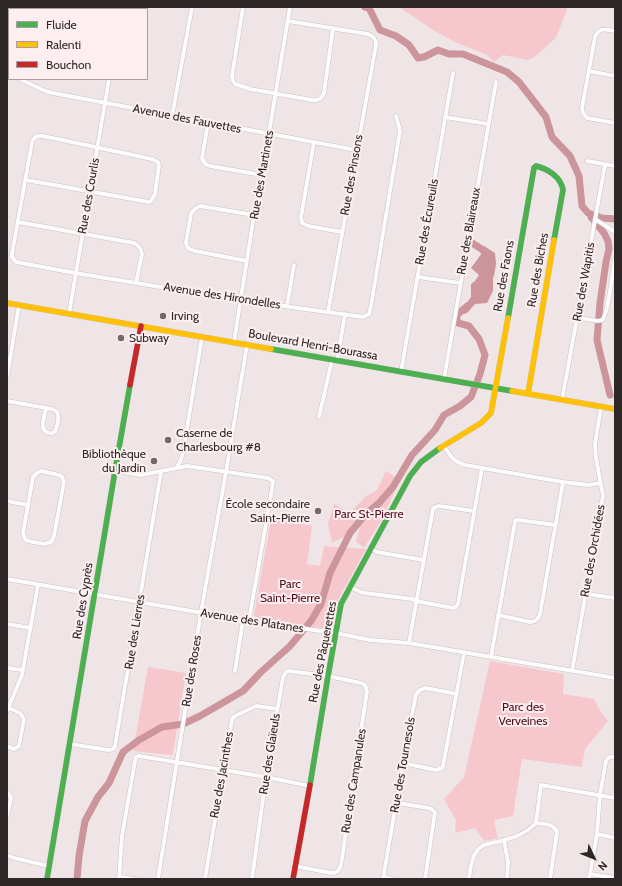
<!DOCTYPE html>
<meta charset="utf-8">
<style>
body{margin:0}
#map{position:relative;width:622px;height:886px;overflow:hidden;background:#efe5e6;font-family:Cabin,sans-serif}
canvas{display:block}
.frame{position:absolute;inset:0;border:8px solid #2e2727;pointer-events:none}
.legend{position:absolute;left:8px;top:8px;width:140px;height:72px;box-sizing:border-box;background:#fdeff0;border:1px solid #aa9fa0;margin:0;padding:5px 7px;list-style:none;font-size:12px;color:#2e2727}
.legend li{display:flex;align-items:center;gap:8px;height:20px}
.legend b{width:20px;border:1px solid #aa9fa0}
.north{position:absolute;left:574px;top:838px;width:40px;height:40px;-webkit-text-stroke:3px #fdeff0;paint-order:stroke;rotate:133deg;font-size:11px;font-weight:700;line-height:16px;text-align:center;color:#2e2727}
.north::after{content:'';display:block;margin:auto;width:14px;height:18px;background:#2e2727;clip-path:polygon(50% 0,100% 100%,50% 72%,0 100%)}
</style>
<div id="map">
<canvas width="622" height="886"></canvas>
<div class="frame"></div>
<ul class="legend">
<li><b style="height:5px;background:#4caf50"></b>Fluide</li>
<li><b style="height:5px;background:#ffc107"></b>Ralenti</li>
<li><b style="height:5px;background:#c62828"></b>Bouchon</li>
</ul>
<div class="north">N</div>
</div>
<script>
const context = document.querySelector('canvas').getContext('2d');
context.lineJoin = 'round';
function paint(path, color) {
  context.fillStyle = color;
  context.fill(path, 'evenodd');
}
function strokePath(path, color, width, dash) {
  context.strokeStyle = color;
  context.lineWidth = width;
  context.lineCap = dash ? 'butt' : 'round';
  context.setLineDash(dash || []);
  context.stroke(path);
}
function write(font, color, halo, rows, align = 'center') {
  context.font = font + ' Cabin,sans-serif';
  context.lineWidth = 4;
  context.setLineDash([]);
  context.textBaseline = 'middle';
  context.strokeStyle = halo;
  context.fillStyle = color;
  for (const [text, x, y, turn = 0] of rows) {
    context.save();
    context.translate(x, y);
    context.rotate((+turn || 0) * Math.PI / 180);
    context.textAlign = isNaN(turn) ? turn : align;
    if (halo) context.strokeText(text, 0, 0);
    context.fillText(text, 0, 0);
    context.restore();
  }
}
paint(new Path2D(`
 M399,7H568L556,38L533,58L528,60L503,55L494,62L487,55L455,42L433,30Z
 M386,471L400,480L381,521L364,548L356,542L360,527L350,534L332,543L328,524L334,504L350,513L365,497L377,490Z
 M271,519L312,526L307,564L320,566L324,546L366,549L337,602L332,629L302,626L256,617L254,615Z
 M490,661L564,674L563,694L594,699L601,712L608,721L585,749L582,767L522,759L513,816L494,820L498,838L484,841L475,828L455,833L456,820L444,799L464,777Z
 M148,667L186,673L173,754L171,755L133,751Z`), '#f6c8cd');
paint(new Path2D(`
 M484,246L495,253L496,264L494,276L493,277V291L487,303L475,304L468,312L465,314L460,312L471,297V284L475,281L479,275L471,268L482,253V247Z`), '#cc949b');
strokePath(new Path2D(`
 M365,7L369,8L380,30L396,36L409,45L418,58L424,57L438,50L449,54H463L507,72L519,82L546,117L552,137L570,156L579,176L582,206L588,213L602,218L615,219
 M591,217L604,233L608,241L609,249L606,262L600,303L597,340L610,395
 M469,241L480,248L485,252V258
 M77,879L79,856L85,821L98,797L109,783L123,752L139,740L162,727L183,724L200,716L243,691L261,672L290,646L311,621L321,604L330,573L350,533L364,516L379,503L393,487L412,455L435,430L444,415L460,406L471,397L480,374L485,355L479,339L469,326L458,323L456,316L467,306`), '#cc949b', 7);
const street = new Path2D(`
 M243,7L232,76L233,81L235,84L250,89L312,100C319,101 321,99 324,93L333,28
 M10,9L11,7
 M60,9V7
 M101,9V7
 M145,9L146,7
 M288,21L368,34C374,37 376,39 376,45L328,312
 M7,28L9,16
 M615,31C605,29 599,27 595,37L582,108L583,113L587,118L615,123
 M589,71L615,76
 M7,76L9,77
 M20,79L45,91L53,93L356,150
 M172,116L192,7
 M445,117L488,124
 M208,123L202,158L205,164L210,166L262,175
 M314,142L301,217L302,223L308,226L342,232
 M587,161L615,166
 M26,180L149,202L151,201L155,194L159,165L158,162L152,159L43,136C37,135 34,137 32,142L12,254V257L16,262L75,273L240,300L363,317L369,314L371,306L400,131L398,123L396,116
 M595,219L615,232
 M18,222L134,243C139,245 141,248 142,254L136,283
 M247,261L195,251C190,250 186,248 186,242L191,214C193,210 196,208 200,206L254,215
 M418,277L460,283
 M287,306L294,265
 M69,314L109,79
 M577,317C583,318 597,323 602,320C608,316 613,269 615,259
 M234,342L254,215L262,175L290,7
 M337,361L345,314
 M401,372L453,73
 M7,377L19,305
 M444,379L496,82
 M562,400L605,165
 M7,401L52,409C54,410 56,411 57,412C60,416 57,427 55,431C51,436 44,432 43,427C42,421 45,414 46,408
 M319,417L332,360
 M444,446C450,456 453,461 465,465L563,482L588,485L601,483
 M176,468L180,462L183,453L202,337
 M41,471L59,475L62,477L64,482L54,536L51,542L44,544L28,541L25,539L23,533L33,477L37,473Z
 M115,471L141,475L187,466L268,478L273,481L272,489L249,620
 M7,501L28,505
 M371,549L377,552L423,560
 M7,579L243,620L335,633L370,640L409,643L615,678
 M350,587L361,592L365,593L412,599L421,602L453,608L456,607L458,604L482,468
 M586,594L615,598
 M498,615L530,622C536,622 538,619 540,614L563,482
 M7,624L31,628
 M409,643L433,509L435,507L439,506L474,511
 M491,657L515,522L516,520H519L555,525
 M7,668L23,670
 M235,671L243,620
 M572,671L603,496L596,458L595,444L601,407
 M7,711L22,675L38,585
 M70,744L108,750C112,750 113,750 115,746L161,472
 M7,746L14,749L19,746L24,719L20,713L9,708
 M403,763L436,770L442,768L443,766L464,653
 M7,792L10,796L11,798L7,816
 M397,803L429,808L431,809L435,812L425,879
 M536,823C544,824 553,823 557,832L550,879
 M597,834L615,838
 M504,840L508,862L507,879
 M7,855L14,858L49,866
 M590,874L615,878
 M120,877L134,879
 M383,877L392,879
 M119,879L122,836L135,761L136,757L139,756L266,777L310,786
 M158,879L201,612L226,472L247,345
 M205,879L232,719L235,716L256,706L277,709
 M252,879L266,777L283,677L286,672L289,671L328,676L361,683L365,685L367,691L341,865C339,871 337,873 331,873L295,866
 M383,879L403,763L416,694L420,690L425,688L457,694
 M469,879C471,866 471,852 484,845C503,840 522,838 536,823L541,785L615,798
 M589,879L597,834L600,795L606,761C608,757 611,756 615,757`);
const fast = new Path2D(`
 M508,318L534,168L536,166C548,169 561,177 563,190L554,240
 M271,349L512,391
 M310,785L328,676L341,604L410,476L421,462L440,448
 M47,879L115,471L130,385`);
const slow = new Path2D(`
 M7,303L271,349
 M512,391L615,409
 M528,394L554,240
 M440,448L481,423L491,413L508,318`);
const jam = new Path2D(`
 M130,385L141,326
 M293,879L310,785`);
strokePath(street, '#c9c2c2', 5);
strokePath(fast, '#c9c2c2', 6);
strokePath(slow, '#c9c2c2', 6);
strokePath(jam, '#c9c2c2', 6);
strokePath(street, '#fdfbfb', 4);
strokePath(fast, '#4caf50', 5.5);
strokePath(slow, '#ffc107', 5.5);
strokePath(jam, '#c62828', 5.5);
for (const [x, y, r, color] of [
 [163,316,4,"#726a6a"],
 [121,338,4,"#726a6a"],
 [168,440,4,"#726a6a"],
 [154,461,4,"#726a6a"],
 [318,511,4,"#726a6a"]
]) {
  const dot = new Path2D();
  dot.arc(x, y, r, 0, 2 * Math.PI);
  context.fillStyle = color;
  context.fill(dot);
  strokePath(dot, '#fdeff0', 1.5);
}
write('12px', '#2e2727', '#fdeff0', [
 ["Avenue des Fauvettes",187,119,11],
 ["Rue des Martinets",262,175,-80],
 ["Rue des Pinsons",352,175,-80],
 ["Rue des Courlis",89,196,-80],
 ["Rue des Écureuils",427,222,-80],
 ["Rue des Blaireaux",469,231,-80],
 ["Rue des Biches",538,270,-80],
 ["Rue des Faons",504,276,-80],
 ["Rue des Wapitis",584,282,-80],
 ["Avenue des Hirondelles",222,296,9],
 ["Boulevard Henri-Bourassa",313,345,10],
 ["Rue des Orchidées",593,551,-80],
 ["Rue des Cyprès",83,601,-81],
 ["Avenue des Platanes",252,621,9],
 ["Rue des Lierres",135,632,-81],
 ["Rue des Pâquerettes",323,652,-79],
 ["Rue des Roses",192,671,-81],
 ["Rue des Glaïeuls",270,754,-81],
 ["Rue des Tournesols",403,765,-80],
 ["Rue des Jacinthes",222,775,-80],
 ["Rue des Campanules",354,781,-81]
]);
write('12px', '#2e2727', '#fdeff0', [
 ["Irving",171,316],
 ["Subway",129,338],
 ["Caserne de",176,433],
 ["Charlesbourg #8",176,447],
 ["Bibliothèque",146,454,"right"],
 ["du Jardin",146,468,"right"],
 ["École secondaire",310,504,"right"],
 ["Saint-Pierre",310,518,"right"]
], 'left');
write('12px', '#510c1d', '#fdeff0', [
 ["Parc St-Pierre",369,514],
 ["Parc",290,584],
 ["Saint-Pierre",290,598],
 ["Parc des",523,707],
 ["Verveines",523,721]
]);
</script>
